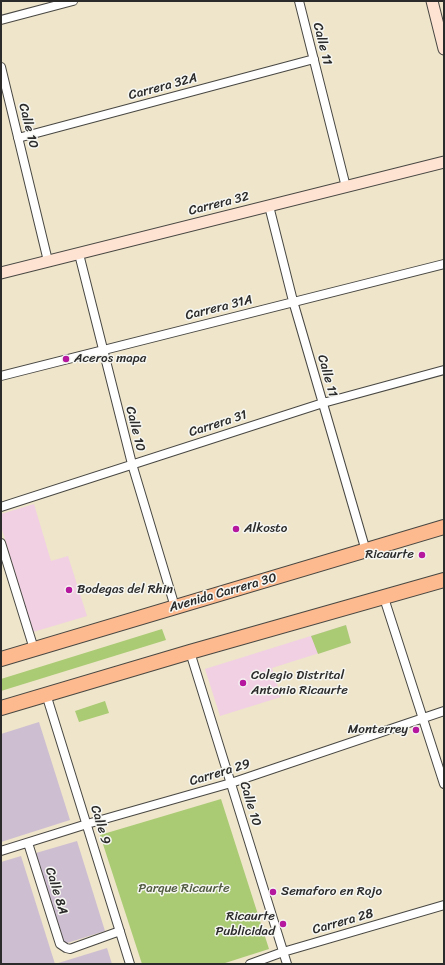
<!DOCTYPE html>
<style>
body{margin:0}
#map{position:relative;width:445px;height:965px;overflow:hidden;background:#eee5ca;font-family:Sriracha,sans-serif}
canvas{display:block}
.frame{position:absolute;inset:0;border:2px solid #2b2b2b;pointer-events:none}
</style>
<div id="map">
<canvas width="445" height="965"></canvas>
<div class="frame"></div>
</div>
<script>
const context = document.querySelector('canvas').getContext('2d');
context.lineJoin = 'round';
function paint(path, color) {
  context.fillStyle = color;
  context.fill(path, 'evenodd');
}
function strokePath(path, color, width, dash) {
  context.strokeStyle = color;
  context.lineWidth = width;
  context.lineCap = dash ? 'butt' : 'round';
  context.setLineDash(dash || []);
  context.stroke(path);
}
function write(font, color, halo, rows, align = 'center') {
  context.font = font + ' Sriracha,sans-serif';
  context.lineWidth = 3;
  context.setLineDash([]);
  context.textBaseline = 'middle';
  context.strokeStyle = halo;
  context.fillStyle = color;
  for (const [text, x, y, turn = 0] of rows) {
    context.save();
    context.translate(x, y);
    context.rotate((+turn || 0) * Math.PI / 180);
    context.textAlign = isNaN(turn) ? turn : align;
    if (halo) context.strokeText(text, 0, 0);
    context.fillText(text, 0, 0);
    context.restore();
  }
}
paint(new Path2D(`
 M34,504L51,561L68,556L87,616L33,632L1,526V514Z
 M346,625L351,643L272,668L281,697L220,716L205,669Z`), '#f1d0e3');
paint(new Path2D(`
 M39,722L70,820L1,842V734Z
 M77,841L105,931L64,944L36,853Z
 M21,856L55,964L107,948L112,964H1V862Z`), '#cebed1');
paint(new Path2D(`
 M346,625L351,643L318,654L311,636Z
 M162,629L166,640L1,691V679Z
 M105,701L109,713L79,722L75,711Z
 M221,799L269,949L222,964H142L100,835Z`), '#aacb74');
const street = new Path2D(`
 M299,1L346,187
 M1,20L73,1
 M1,67L48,261
 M18,138L314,59
 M269,206L293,301L366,551
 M79,254L132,464L175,607
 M1,376L444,264
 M1,507L323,403L444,370
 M1,543L34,649
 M384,598L444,784
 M190,652L287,964
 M46,694L130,964
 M28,843L60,944L66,948L70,949L120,931
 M1,851L87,824L231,783L444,711
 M250,964L283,952L444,905`);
const secondary = new Path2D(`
 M432,1L444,49
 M1,273L444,162`);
const highway = new Path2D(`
 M1,659L444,527
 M1,708L190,652L444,580`);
strokePath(street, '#484743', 10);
strokePath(secondary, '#484743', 13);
strokePath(highway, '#484743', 16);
strokePath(street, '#fff', 8);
strokePath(secondary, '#fee3d2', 11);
strokePath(highway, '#fcba8e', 14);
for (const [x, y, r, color] of [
 [66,359,4,"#b5179e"],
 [236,529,4,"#b5179e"],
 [422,555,4,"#b5179e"],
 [69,590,4,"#b5179e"],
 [243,683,4,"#b5179e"],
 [416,730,4,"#b5179e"],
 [273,892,4,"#b5179e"],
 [283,924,4,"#b5179e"]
]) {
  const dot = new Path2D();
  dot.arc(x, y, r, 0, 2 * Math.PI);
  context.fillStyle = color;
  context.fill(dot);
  strokePath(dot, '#f6f6f2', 1.5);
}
write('13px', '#2b2b2b', '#f6f6f2', [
 ["Calle 11",322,44,76],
 ["Carrera 32A",163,87,-15],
 ["Calle 10",28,126,76],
 ["Carrera 32",219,204,-14],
 ["Carrera 31A",219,308,-14],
 ["Calle 11",327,376,74],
 ["Carrera 31",218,424,-18],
 ["Calle 10",135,429,76],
 ["Avenida Carrera 30",223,593,-16],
 ["Carrera 29",220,773,-17],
 ["Calle 10",250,804,73],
 ["Calle 9",100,825,73],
 ["Calle 8A",56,891,73],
 ["Carrera 28",343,922,-16]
]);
write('13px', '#2b2b2b', '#f6f6f2', [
 ["Aceros mapa",74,359],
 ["Alkosto",244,529],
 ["Ricaurte",414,555,"right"],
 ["Bodegas del Rhin",77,590],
 ["Colegio Distrital",251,676],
 ["Antonio Ricaurte",251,691],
 ["Monterrey",408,730,"right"],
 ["Semaforo en Rojo",281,892],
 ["Ricaurte",275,917,"right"],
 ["Publicidad",275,932,"right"]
], 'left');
write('13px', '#515b41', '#f6f6f2', [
 ["Parque Ricaurte",184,889]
]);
</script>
